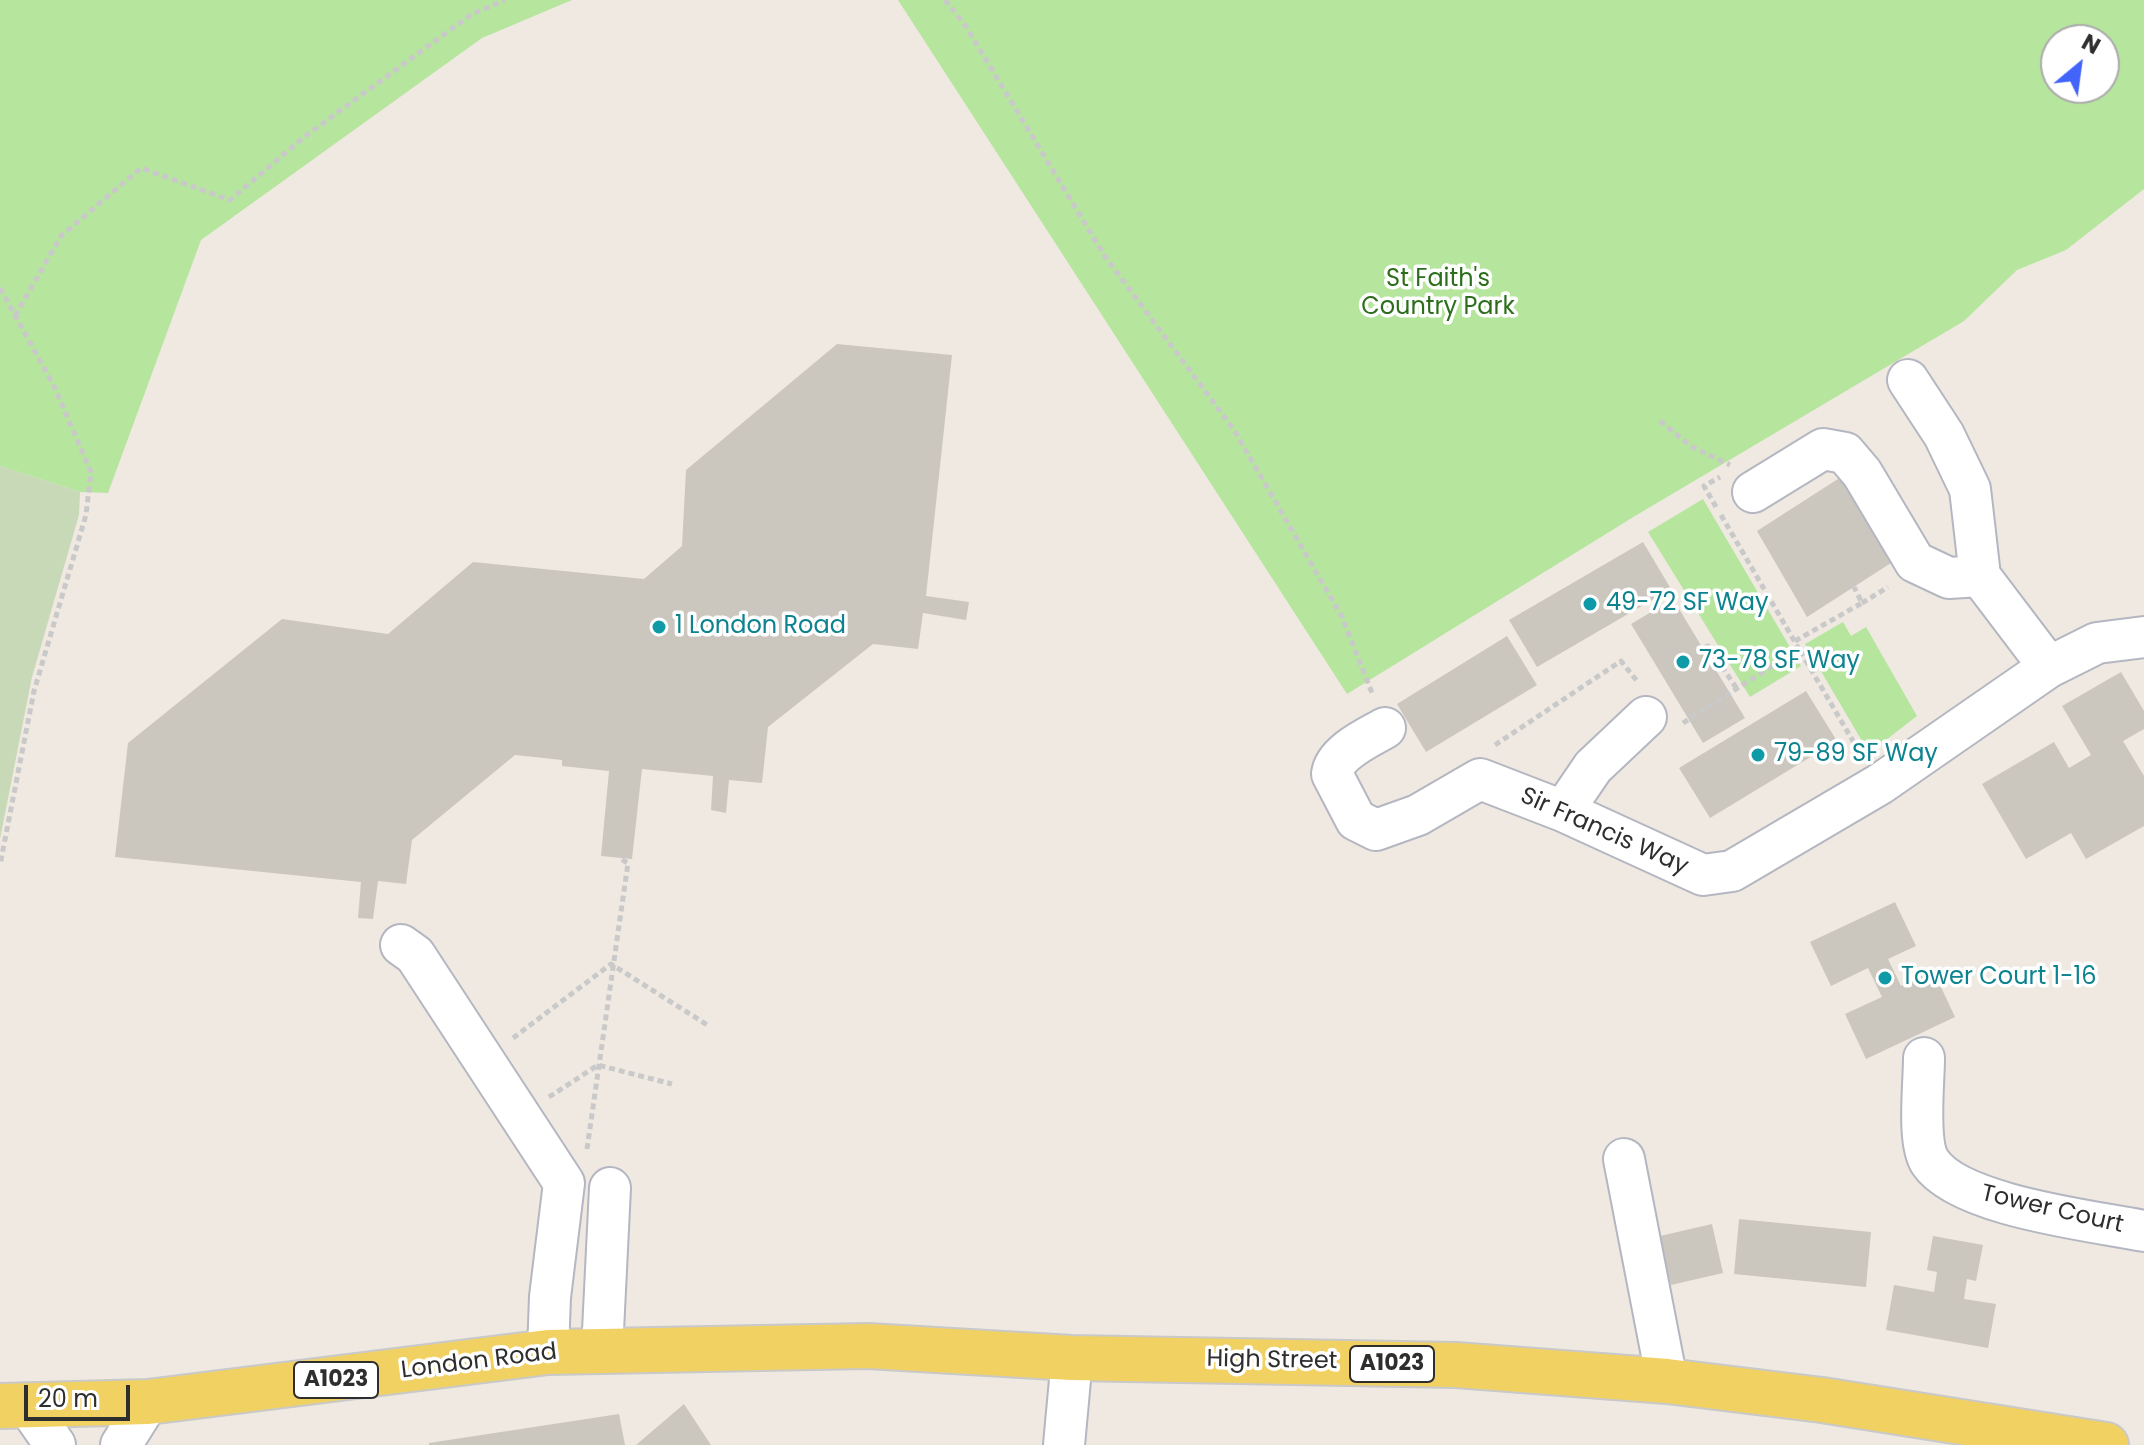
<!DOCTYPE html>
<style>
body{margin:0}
#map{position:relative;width:2144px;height:1445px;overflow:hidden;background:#efe9e1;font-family:Poppins,sans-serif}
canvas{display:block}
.north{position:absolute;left:2040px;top:24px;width:80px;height:80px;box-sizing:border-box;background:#fff;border:2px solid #ababab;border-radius:50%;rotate:29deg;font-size:22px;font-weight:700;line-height:32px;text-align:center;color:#2e2e2e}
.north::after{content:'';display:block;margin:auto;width:28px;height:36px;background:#4264fb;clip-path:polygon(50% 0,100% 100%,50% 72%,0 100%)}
.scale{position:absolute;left:24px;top:1385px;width:106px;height:36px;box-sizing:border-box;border:4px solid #2e2e2e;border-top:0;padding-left:10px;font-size:24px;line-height:28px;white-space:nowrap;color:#2e2e2e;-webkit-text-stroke:6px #fff;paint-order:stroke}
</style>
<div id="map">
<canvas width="2144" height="1445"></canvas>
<div class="north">N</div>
<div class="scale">20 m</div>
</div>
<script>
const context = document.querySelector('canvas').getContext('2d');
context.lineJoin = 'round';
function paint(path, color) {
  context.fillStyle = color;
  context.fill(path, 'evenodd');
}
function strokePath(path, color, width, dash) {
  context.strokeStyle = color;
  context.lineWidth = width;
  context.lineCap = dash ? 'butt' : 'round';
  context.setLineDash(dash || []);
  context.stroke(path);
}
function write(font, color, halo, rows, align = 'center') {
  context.font = font + ' Poppins,sans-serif';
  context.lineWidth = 7;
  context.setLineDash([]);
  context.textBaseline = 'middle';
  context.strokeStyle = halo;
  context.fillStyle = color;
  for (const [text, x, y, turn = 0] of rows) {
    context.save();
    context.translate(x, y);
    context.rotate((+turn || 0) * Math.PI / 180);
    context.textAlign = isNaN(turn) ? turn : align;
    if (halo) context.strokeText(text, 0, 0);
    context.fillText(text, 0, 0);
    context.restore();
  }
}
paint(new Path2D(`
 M0,0H572L482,38L201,240L108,493L80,492L0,466Z
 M898,0H2144V189L2066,250L2017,270L1964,321L1635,516L1347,694ZM2056,40H2104V88H2056Z
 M1703,499L1801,666L1750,697L1648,532Z
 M1843,622L1851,636L1866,627L1917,716L1869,753L1805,644Z`), '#b6e59e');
paint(new Path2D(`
 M0,466L80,492L79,515L32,677L0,839Z`), '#c8d9b8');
paint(new Path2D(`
 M837,344L952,355L926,596L969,602L966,620L923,613L918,649L873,644L768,727L762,783L729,780L726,813L711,810L713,776L642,769L632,859L601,856L609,771L562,766V760L515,755L412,840L406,884L378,881L373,919L358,918L361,882L115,857L128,743L282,619L388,634L473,562L644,579L682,546L686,470Z
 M1841,477L1891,563L1807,617L1757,531Z
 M1643,542L1671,589L1537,667L1509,620Z
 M1673,599L1745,718L1703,743L1631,624Z
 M1507,636L1537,685L1426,752L1397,704Z
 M2121,672L2144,711V729L2123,741L2144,776V826L2086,859L2071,833L2026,859L1982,784L2054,742L2069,768L2091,755L2062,706Z
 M1806,691L1837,741L1710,818L1679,768Z
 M1895,902L1916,946L1888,959L1901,986L1933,970L1955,1017L1866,1059L1845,1014L1882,997L1868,968L1831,986L1810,942Z
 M1739,1219L1871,1232L1866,1287L1734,1274Z
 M1712,1224L1723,1273L1671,1285L1660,1236Z
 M1933,1236L1983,1245L1976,1281L1967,1279L1964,1299L1996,1304L1988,1348L1886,1330L1894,1285L1934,1292L1937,1272L1927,1270Z
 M684,1404L711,1445H636Z
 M619,1414L625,1445H429V1443Z`), '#cbc7bf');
const minor = new Path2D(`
 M1908,380L1944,435L1970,489L1980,576
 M1753,492L1823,449L1845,453L1862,473L1915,562L1949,578L1980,576L2049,667
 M1385,728C1368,738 1335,752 1332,774L1356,820L1376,830L1418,815L1480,779L1563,811L1703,875L1732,871L1880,784L2049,667L2097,643L2144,637
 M1563,811L1593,767L1646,717
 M401,945L415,955L564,1183L550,1297L548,1352
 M1924,1058C1924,1084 1917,1142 1930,1162C1959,1206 2094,1221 2144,1231
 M1624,1159L1667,1381
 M602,1351L610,1188
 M28,1406L55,1445
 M121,1445L148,1402
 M1064,1445L1072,1358`);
const major = new Path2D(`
 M0,1406L148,1402L548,1352L868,1346L1072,1358L1456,1365L1667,1381L1822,1400L2106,1445`);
strokePath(minor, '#b4b7c1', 44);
strokePath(major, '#c9c9c9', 48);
strokePath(new Path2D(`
 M945,0L965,25L1104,255L1234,430L1342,617L1372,693
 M0,288L54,386L91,472L86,515L34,691L0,865
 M15,316L61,236L141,168L230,200L304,137L472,14L505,0
 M1660,421L1692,447L1730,465
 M1716,507L1704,486L1720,477
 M1721,515L1799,649
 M1862,603L1888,587
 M1795,641L1862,603L1854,587
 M1703,648L1708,646L1737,689
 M1683,723L1799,649L1860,753
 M1495,745L1621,661L1637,681
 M513,1038L611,964L709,1026
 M549,1097L598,1065L672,1084
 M587,1149L628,863L619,858`), '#c9c9c9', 5, [6, 4]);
strokePath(minor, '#fff', 40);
strokePath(major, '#f2d163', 44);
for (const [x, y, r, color] of [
 [1590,604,8,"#0f9aa8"],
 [659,627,8,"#0f9aa8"],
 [1683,662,8,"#0f9aa8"],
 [1758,755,8,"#0f9aa8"],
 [1885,978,8,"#0f9aa8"]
]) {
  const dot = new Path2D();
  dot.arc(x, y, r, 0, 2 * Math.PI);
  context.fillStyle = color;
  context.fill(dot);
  strokePath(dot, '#fff', 3);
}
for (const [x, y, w] of [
 [1392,1364,84],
 [336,1380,84]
]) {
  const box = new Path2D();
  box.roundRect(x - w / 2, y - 18, w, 36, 6);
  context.fillStyle = '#fff';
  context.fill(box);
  strokePath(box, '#2e2e2e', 2);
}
write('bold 22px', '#2e2e2e', null, [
 ["A1023",1392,1364],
 ["A1023",336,1380]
]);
write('24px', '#2c6e1b', '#fff', [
 ["St Faith's",1438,280],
 ["Country Park",1438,308]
]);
write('24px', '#0d838f', '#fff', [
 ["49-72 SF Way",1606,604],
 ["1 London Road",675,627],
 ["73-78 SF Way",1699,662],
 ["79-89 SF Way",1774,755],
 ["Tower Court 1-16",1901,978]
], 'left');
write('24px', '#2e2e2e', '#fff', [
 ["Sir Francis Way",1604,832,24],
 ["Tower Court",2052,1210,13],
 ["High Street",1272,1361,1],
 ["London Road",479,1362,-7]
]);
</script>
